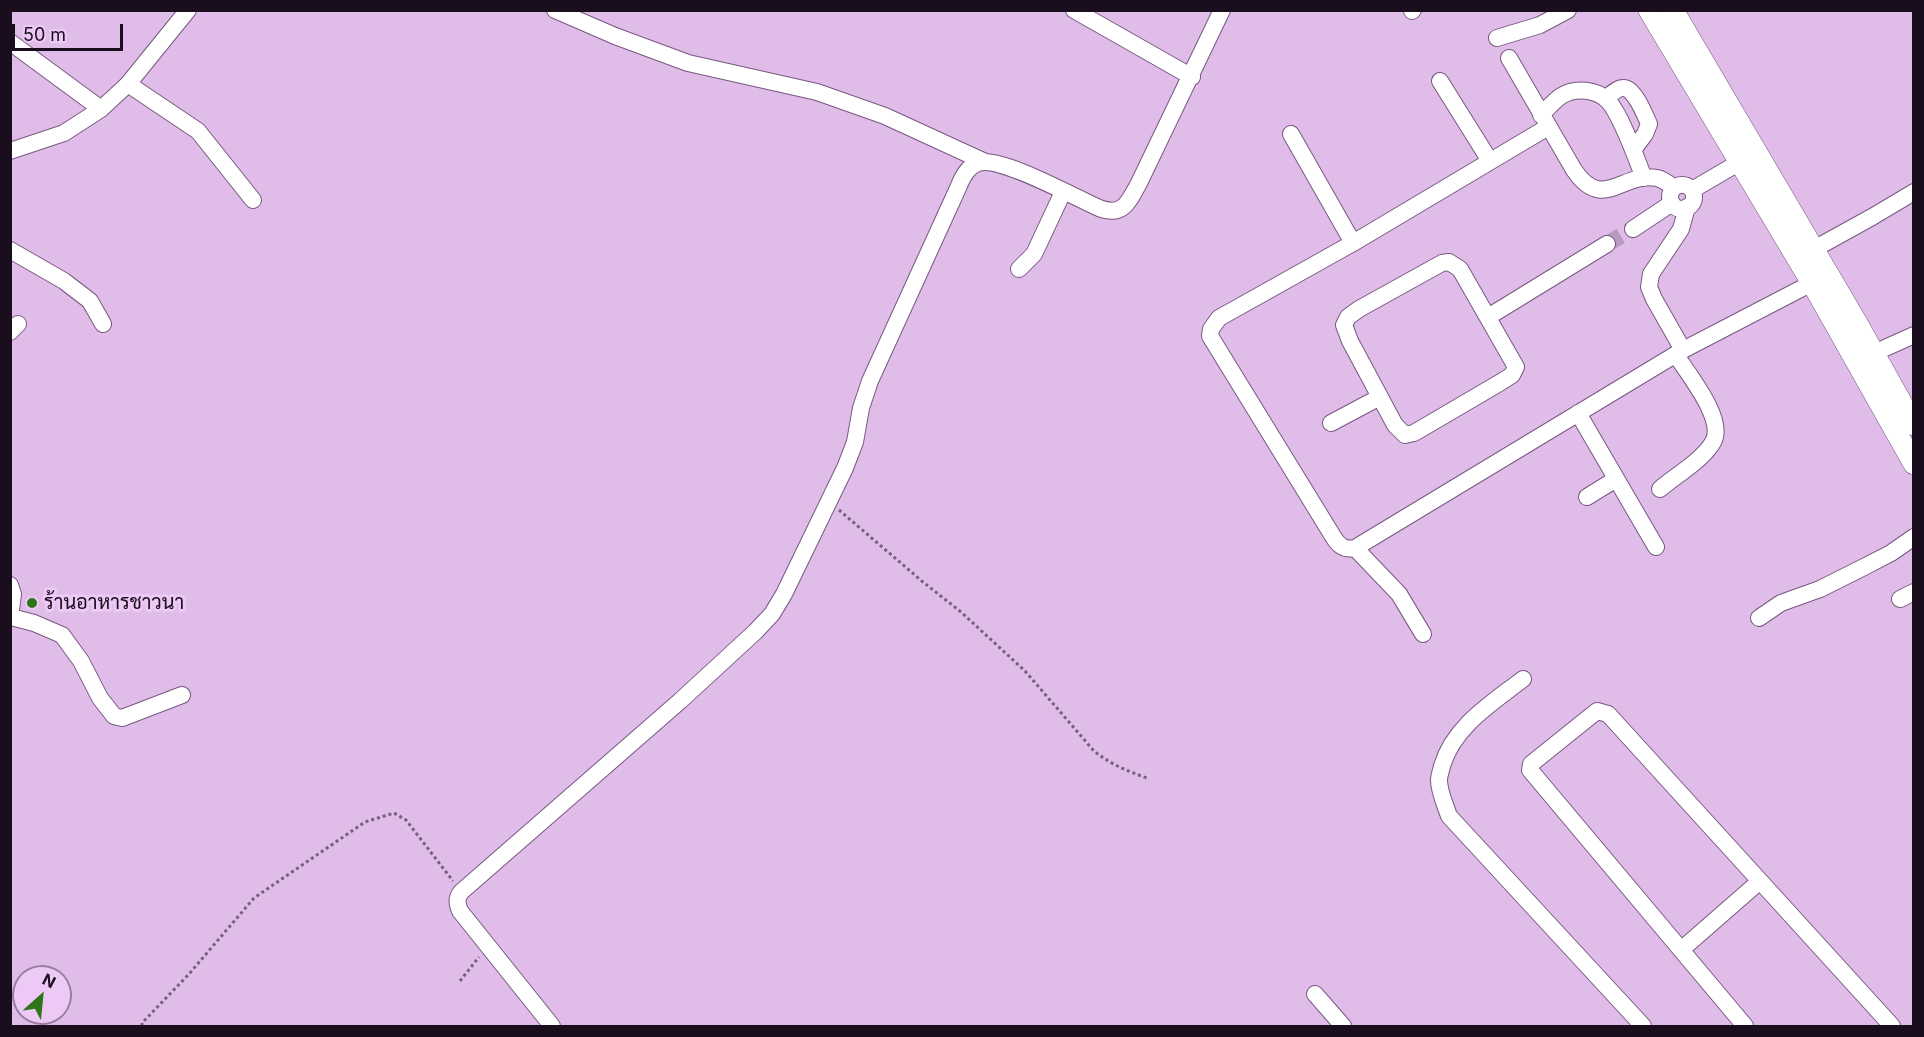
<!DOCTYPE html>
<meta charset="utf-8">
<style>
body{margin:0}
#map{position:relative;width:1924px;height:1037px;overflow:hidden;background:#e0bce9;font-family:Inter,sans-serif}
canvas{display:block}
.frame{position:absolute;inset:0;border:12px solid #1a0d1d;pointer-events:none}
.north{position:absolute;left:12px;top:965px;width:60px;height:60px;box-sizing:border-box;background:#edc9f6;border:2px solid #997e9f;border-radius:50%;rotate:27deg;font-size:16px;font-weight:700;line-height:24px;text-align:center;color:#1a0d1d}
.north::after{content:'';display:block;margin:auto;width:21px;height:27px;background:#2f7517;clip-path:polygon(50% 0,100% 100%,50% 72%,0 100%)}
.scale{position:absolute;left:12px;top:24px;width:111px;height:27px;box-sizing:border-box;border:3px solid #1a0d1d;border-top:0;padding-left:8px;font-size:18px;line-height:21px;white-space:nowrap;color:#1a0d1d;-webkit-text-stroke:4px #edc9f6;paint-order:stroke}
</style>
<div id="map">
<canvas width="1924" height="1037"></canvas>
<div class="frame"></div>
<div class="north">N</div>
<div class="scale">50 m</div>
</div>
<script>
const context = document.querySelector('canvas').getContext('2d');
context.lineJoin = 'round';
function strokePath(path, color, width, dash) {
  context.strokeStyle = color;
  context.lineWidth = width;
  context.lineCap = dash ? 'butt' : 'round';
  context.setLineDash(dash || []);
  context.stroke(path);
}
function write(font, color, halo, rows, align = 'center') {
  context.font = font + ' Inter,Sarabun,sans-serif';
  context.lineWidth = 6;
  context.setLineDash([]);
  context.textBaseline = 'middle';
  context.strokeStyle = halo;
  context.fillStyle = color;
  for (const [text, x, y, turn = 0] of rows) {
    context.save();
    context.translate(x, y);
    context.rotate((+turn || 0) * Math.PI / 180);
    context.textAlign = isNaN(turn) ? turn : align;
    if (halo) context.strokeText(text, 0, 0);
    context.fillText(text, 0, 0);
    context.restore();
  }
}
strokePath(new Path2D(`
 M1607,244L1633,229`), '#b899c0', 16, [16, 8]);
const minor = new Path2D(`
 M555,10L615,36L688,63L817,92L885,116L983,161
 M1074,10L1192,77
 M1412,11L1413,10
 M1497,38L1540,25L1568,10
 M10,42L101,109
 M1509,58L1574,170C1603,213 1623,171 1657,178C1663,179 1669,184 1674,188
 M1440,81L1490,161
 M128,84L198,131L253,200
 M1606,99C1610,95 1617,88 1623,88C1634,87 1645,115 1649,124L1645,134L1633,150
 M1541,115C1547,109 1554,101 1561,96C1575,87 1598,89 1609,102C1622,117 1636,158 1644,178
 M1548,127L1353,243L1219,318L1211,329L1210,336L1334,538C1339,546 1345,550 1355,548L1683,350L1812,283
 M1291,134L1353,243
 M10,151L64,133L101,109L128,84L188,10
 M1670 197a12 12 0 1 1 24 0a12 12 0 1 1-24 0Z
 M1692,190L1740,162
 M1633,229L1672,203
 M1814,249L1872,217L1914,192
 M10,250L64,281L90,301L103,324
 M1449,262L1460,269L1516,367L1512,375L1501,382L1414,433L1405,435L1395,425L1350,341L1344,325L1348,317L1359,309L1442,263Z
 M1019,269L1034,254L1063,192
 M1488,317L1607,244
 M10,332L18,324
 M1683,350L1654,299L1649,287L1651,274L1681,229L1687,207
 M1874,353L1914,335
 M1578,413L1656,547
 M1331,423L1380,397
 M1660,489C1675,476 1704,459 1713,442C1726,420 1688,374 1676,355
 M1587,497L1616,479
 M1355,548L1399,594L1423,634
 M10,585L13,594L10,618
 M1900,599L1914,592
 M11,617L34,623L62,635L81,661L100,698L114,716L122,718L182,695
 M1759,618L1781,603L1820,589L1864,567L1891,553L1914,537
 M1523,679C1492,703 1454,726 1442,766C1441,771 1439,776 1439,780C1439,792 1445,804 1449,816L1643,1026
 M1681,950L1760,881
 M1315,994L1343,1026
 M552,1026L460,911C457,903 456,899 461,892L680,701L755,632L772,614L784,594L845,468L855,442L861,408L870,381L958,188C962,178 967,167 978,163C999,155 1076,198 1099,208C1123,217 1128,203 1139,183L1222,10
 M1745,1026L1530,770L1531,764L1597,711L1608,714L1892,1026`);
const major = new Path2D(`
 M1649,10L1812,283L1914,464
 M1673,10L1857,323L1914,425`);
strokePath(minor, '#785880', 18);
strokePath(major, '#785880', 22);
strokePath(new Path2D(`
 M839,510L923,582L961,612L1025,671L1094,751C1110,764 1127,771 1147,778
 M460,981L479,957
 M142,1026V1023L189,974L254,898L365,822L394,813L406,820L453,881`), '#775f7d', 3, [3, 3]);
strokePath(minor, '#fff', 16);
strokePath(major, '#fff', 21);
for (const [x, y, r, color] of [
 [32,603,6,"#2f7517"]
]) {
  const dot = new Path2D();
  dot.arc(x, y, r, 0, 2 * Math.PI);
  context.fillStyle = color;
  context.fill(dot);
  strokePath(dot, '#edc9f6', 2);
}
write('20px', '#1a0d1d', '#edc9f6', [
 ["ร้านอาหารชาวนา",44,603]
], 'left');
</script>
